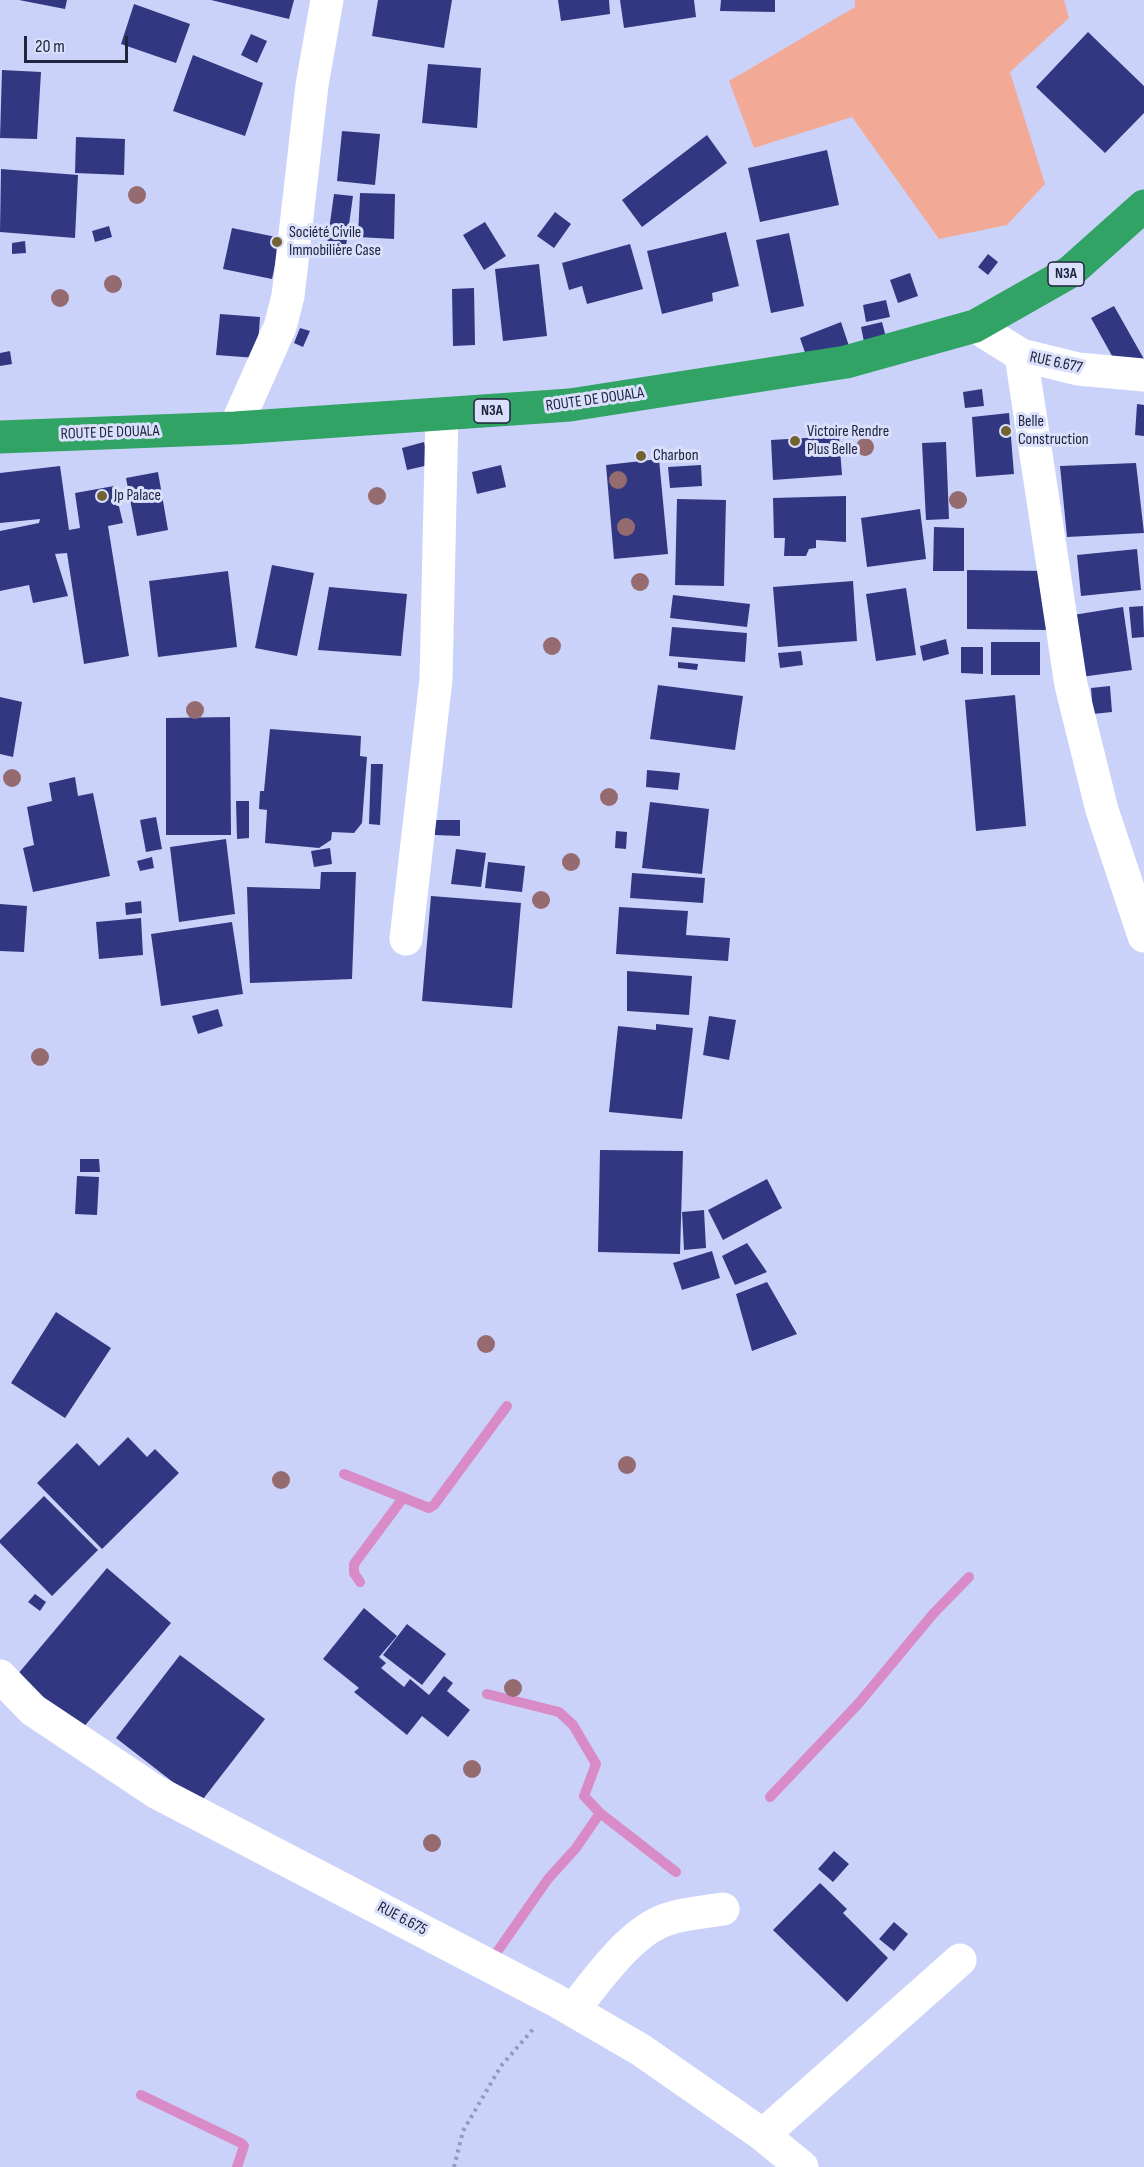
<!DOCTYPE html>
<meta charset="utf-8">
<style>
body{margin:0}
#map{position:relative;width:1144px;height:2167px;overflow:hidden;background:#cad2fa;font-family:"Sofia Sans Condensed",sans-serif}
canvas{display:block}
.scale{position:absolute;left:24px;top:36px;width:104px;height:27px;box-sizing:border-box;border:3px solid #20243d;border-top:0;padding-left:8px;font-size:18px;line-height:21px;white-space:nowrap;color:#20243d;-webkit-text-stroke:4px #dae0fb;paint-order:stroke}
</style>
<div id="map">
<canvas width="1144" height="2167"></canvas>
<div class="scale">20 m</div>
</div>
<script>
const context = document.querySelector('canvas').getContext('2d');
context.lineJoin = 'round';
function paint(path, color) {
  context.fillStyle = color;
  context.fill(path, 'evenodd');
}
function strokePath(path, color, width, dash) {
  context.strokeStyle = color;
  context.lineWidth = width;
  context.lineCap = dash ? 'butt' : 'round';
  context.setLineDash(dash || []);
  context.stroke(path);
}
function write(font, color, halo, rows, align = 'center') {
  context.font = font + ' "Sofia Sans Condensed",sans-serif';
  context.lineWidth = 6;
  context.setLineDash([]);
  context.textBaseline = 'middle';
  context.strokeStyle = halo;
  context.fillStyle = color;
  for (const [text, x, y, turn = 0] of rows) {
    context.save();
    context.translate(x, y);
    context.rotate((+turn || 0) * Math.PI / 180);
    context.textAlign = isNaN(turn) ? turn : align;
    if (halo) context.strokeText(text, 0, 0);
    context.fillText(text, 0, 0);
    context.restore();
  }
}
paint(new Path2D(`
 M855,0H1064L1069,18L1010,72L1045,184L1007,225L939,239L852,117L754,148L729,81L855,7Z`), '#f2aa97');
strokePath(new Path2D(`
 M344,1474L429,1508L434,1505L507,1406
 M360,1582L354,1573V1564L403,1498
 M487,1694L559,1712L573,1725L596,1764L584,1796L600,1813L676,1872
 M770,1797L859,1703L933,1614L969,1577
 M492,1959L548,1879L576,1848L600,1813
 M141,2095L241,2143L244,2146L237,2167`), '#d98bc8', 10);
paint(new Path2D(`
 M19,0H67L65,9Z
 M211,0H294L289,19Z
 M378,0H452L444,48L372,36Z
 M558,0H609L610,14L561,21Z
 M620,0H694L696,17L624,28Z
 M721,0H775V12L720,11Z
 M134,4L190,24L176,63L121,44Z
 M1088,32L1144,86V113L1105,153L1036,87Z
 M251,34L267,41L257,63L241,55Z
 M193,55L263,83L245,136L173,111Z
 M428,64L481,68L477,128L422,123Z
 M2,70L41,72L37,139L0,138Z
 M342,131L380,134L375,185L337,181Z
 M707,135L727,163L642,227L622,200Z
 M76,137L125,139L124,175L75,173Z
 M827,150L839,205L760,222L748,168Z
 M1,169L78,175L75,238L0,232Z
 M360,193L395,194L394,239L358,237Z
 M334,194L353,196L346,246L327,244Z
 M555,212L571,224L554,248L537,236Z
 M485,222L506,256L484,270L463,235Z
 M109,226L112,237L95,242L92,231Z
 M232,228L281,238L272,279L223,269Z
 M726,232L739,286L712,293L713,301L662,314L647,251Z
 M789,233L804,306L771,313L756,240Z
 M25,241L26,253L12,254V243Z
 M630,244L643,289L587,304L582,286L569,290L562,263Z
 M988,254L998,262L988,275L978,267Z
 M539,264L547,336L503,341L495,269Z
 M910,273L918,296L898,303L890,280Z
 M474,288L475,345L453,346L452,289Z
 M886,300L890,317L866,322L863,305Z
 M1114,306L1144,359L1121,372L1091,318Z
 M220,314L260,317L257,358L216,355Z
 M841,322L850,349L809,364L800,338Z
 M882,322L887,341L865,347L861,327Z
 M300,328L310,331L303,347L294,343Z
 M10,351L12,364L0,366V353Z
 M982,389L984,406L965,408L963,392Z
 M1137,404L1144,405V436L1135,435Z
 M1009,413L1014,474L976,477L972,417Z
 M839,436L842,475L773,480L771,440Z
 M424,442L429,465L407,470L402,448Z
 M946,442L949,519L926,520L922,443Z
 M659,459L668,554L614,559L606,465Z
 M1136,463L1144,533L1067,537L1060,466Z
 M501,465L506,487L477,494L472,472Z
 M701,465L702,486L670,488L668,467Z
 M60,466L69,530L80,528L75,493L114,486L123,523L108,526L129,656L84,664L67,553L55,554L68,596L33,603L29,585L0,591V531L39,523L40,519L0,523V473Z
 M158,472L168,530L137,536L126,478Z
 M846,496V542L816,540V548L809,549L806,556H784L785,538H774L773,498Z
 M677,499L726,500L724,586L675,585Z
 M920,509L926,559L867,567L861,518Z
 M934,527L964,528V571H933Z
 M1137,549L1141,590L1081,596L1077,555Z
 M272,565L314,573L297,656L255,648Z
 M967,570L1048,571V630L967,629Z
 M228,571L237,647L158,657L149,581Z
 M853,581L857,641L778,647L773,587Z
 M329,587L407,594L401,656L318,650Z
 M906,588L916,655L876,661L866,594Z
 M673,595L750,604L747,627L670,618Z
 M1143,606L1144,637L1132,638L1129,607Z
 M1123,607L1132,670L1081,677L1073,615Z
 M672,627L747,633L745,662L669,656Z
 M946,639L949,654L923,661L920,646Z
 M991,642H1040V675H991Z
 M961,647H983V674L961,673Z
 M801,651L803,665L780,668L778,653Z
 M678,662L698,664L697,670L678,668Z
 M658,685L743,696L735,750L650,739Z
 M1110,686L1112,712L1093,714L1091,688Z
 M1015,695L1026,826L976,831L965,700Z
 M0,697L22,702L13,757L0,754Z
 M230,717L231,835H166V718Z
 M270,729L361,736L360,756L367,757L362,823L354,833L332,832L331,840L319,848L265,843L267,810L259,809L260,791H264Z
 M371,764H383L380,825L369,824Z
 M647,770L680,773L678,790L646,787Z
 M75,777L78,796L93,793L110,876L33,892L23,848L34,845L27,807L52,801L49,783Z
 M236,801H249V838L237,839Z
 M650,802L709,809L702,874L642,868Z
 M156,817L162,849L146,852L140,820Z
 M435,820H460V836L435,835Z
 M616,831L627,832L626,849L615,848Z
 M226,839L235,914L179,922L170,847Z
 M330,848L332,864L314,867L311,851Z
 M456,849L486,853L481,887L451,884Z
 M152,857L154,868L140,871L137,861Z
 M488,862L525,866L522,892L485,888Z
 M321,872H356L352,979L250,983L247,887L320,889Z
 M632,873L705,878L703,903L630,898Z
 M431,896L521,903L512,1008L422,1001Z
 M141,901L142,913L126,915L125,903Z
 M0,904L27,906L24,952L0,951Z
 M619,907L688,911L686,935L730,938L728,961L616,954Z
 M141,918L143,955L99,959L96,922Z
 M232,922L243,994L161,1006L151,934Z
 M627,971L692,976L689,1015L627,1011Z
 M218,1009L223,1026L198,1034L192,1016Z
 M709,1016L736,1020L729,1060L703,1055Z
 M656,1024L693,1028L682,1119L609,1112L618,1026L656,1030Z
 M600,1150L683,1151L680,1254L598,1252Z
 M80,1159H99L100,1172H80Z
 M77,1176L99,1177L97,1215L75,1214Z
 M767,1179L782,1208L723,1240L708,1210Z
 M704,1210L706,1248L684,1250L682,1212Z
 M747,1243L767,1272L735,1285L722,1256Z
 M712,1251L720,1278L682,1290L673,1263Z
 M767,1282L797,1334L752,1351L736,1294Z
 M56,1312L111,1348L65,1418L11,1383Z
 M128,1437L147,1457L155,1449L179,1473L102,1549L37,1483L77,1443L99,1466Z
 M44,1496L98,1550L52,1596L0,1543V1540Z
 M107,1568L171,1623L77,1735L12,1681Z
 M35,1594L46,1602L40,1611L28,1602Z
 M364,1608L397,1636L379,1657L386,1663L381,1668L404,1687L410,1679L429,1695L444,1676L453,1683L447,1691L470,1710L448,1737L422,1716L407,1735L354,1692L359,1688L323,1659Z
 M407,1624L446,1654L422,1685L383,1655Z
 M180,1655L265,1719L200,1803L116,1738Z
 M834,1851L849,1864L833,1882L818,1869Z
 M820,1883L847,1909L843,1913L888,1958L847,2002L773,1930Z
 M894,1922L908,1934L894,1951L879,1939Z`), '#313881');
strokePath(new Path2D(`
 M454,2167L463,2131L501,2066L535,2027`), '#9299bc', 4, [3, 4.5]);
strokePath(new Path2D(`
 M975,326L1021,355L1078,369L1144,375
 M1021,355L1071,685L1102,810L1144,936
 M235,428L280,327L288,296L312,85L327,0
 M406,939L436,679L442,414
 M0,1676L33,1710L156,1792L555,2000L641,2050L763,2135L802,2167
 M573,2010C597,1981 631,1930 668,1919C685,1913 705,1912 723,1909
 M763,2135L960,1960`), '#fff', 33);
strokePath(new Path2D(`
 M0,437L235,428L570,405L846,362L975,326L1070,272L1144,206`), '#31a365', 33);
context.fillStyle = '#956b70';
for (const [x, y] of [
 [137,195],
 [113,284],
 [60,298],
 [865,447],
 [618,480],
 [377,496],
 [958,500],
 [626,527],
 [640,582],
 [552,646],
 [195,710],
 [12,778],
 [609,797],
 [571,862],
 [541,900],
 [40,1057],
 [486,1344],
 [627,1465],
 [281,1480],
 [513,1688],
 [472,1769],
 [432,1843]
]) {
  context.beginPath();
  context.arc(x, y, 9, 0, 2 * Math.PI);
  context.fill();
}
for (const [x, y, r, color] of [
 [277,242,6,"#726432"],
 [1006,431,6,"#726432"],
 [795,441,6,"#726432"],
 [641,456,6,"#726432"],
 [102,496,6,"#726432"]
]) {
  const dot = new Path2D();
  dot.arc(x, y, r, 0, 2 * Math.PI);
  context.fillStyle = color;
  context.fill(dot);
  strokePath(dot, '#dae0fb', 2);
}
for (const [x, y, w] of [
 [1066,274,36],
 [492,411,36]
]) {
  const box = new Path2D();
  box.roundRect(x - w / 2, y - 12, w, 24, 4.5);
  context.fillStyle = '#dae0fb';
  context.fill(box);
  strokePath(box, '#20243d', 1.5);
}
write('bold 15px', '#20243d', null, [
 ["N3A",1066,274],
 ["N3A",492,411]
]);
write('16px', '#20243d', '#dae0fb', [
 ["Société Civile",289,233],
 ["Immobilière Case",289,251],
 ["Belle",1018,422],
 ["Construction",1018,440],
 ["Victoire Rendre",807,432],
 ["Plus Belle",807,450],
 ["Charbon",653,456],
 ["Jp Palace",114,496]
], 'left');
write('16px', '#20243d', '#dae0fb', [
 ["RUE 6.677",1056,363,12],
 ["ROUTE DE DOUALA",595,400,-8],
 ["ROUTE DE DOUALA",110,433,-2],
 ["RUE 6.675",402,1919,28]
]);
</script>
